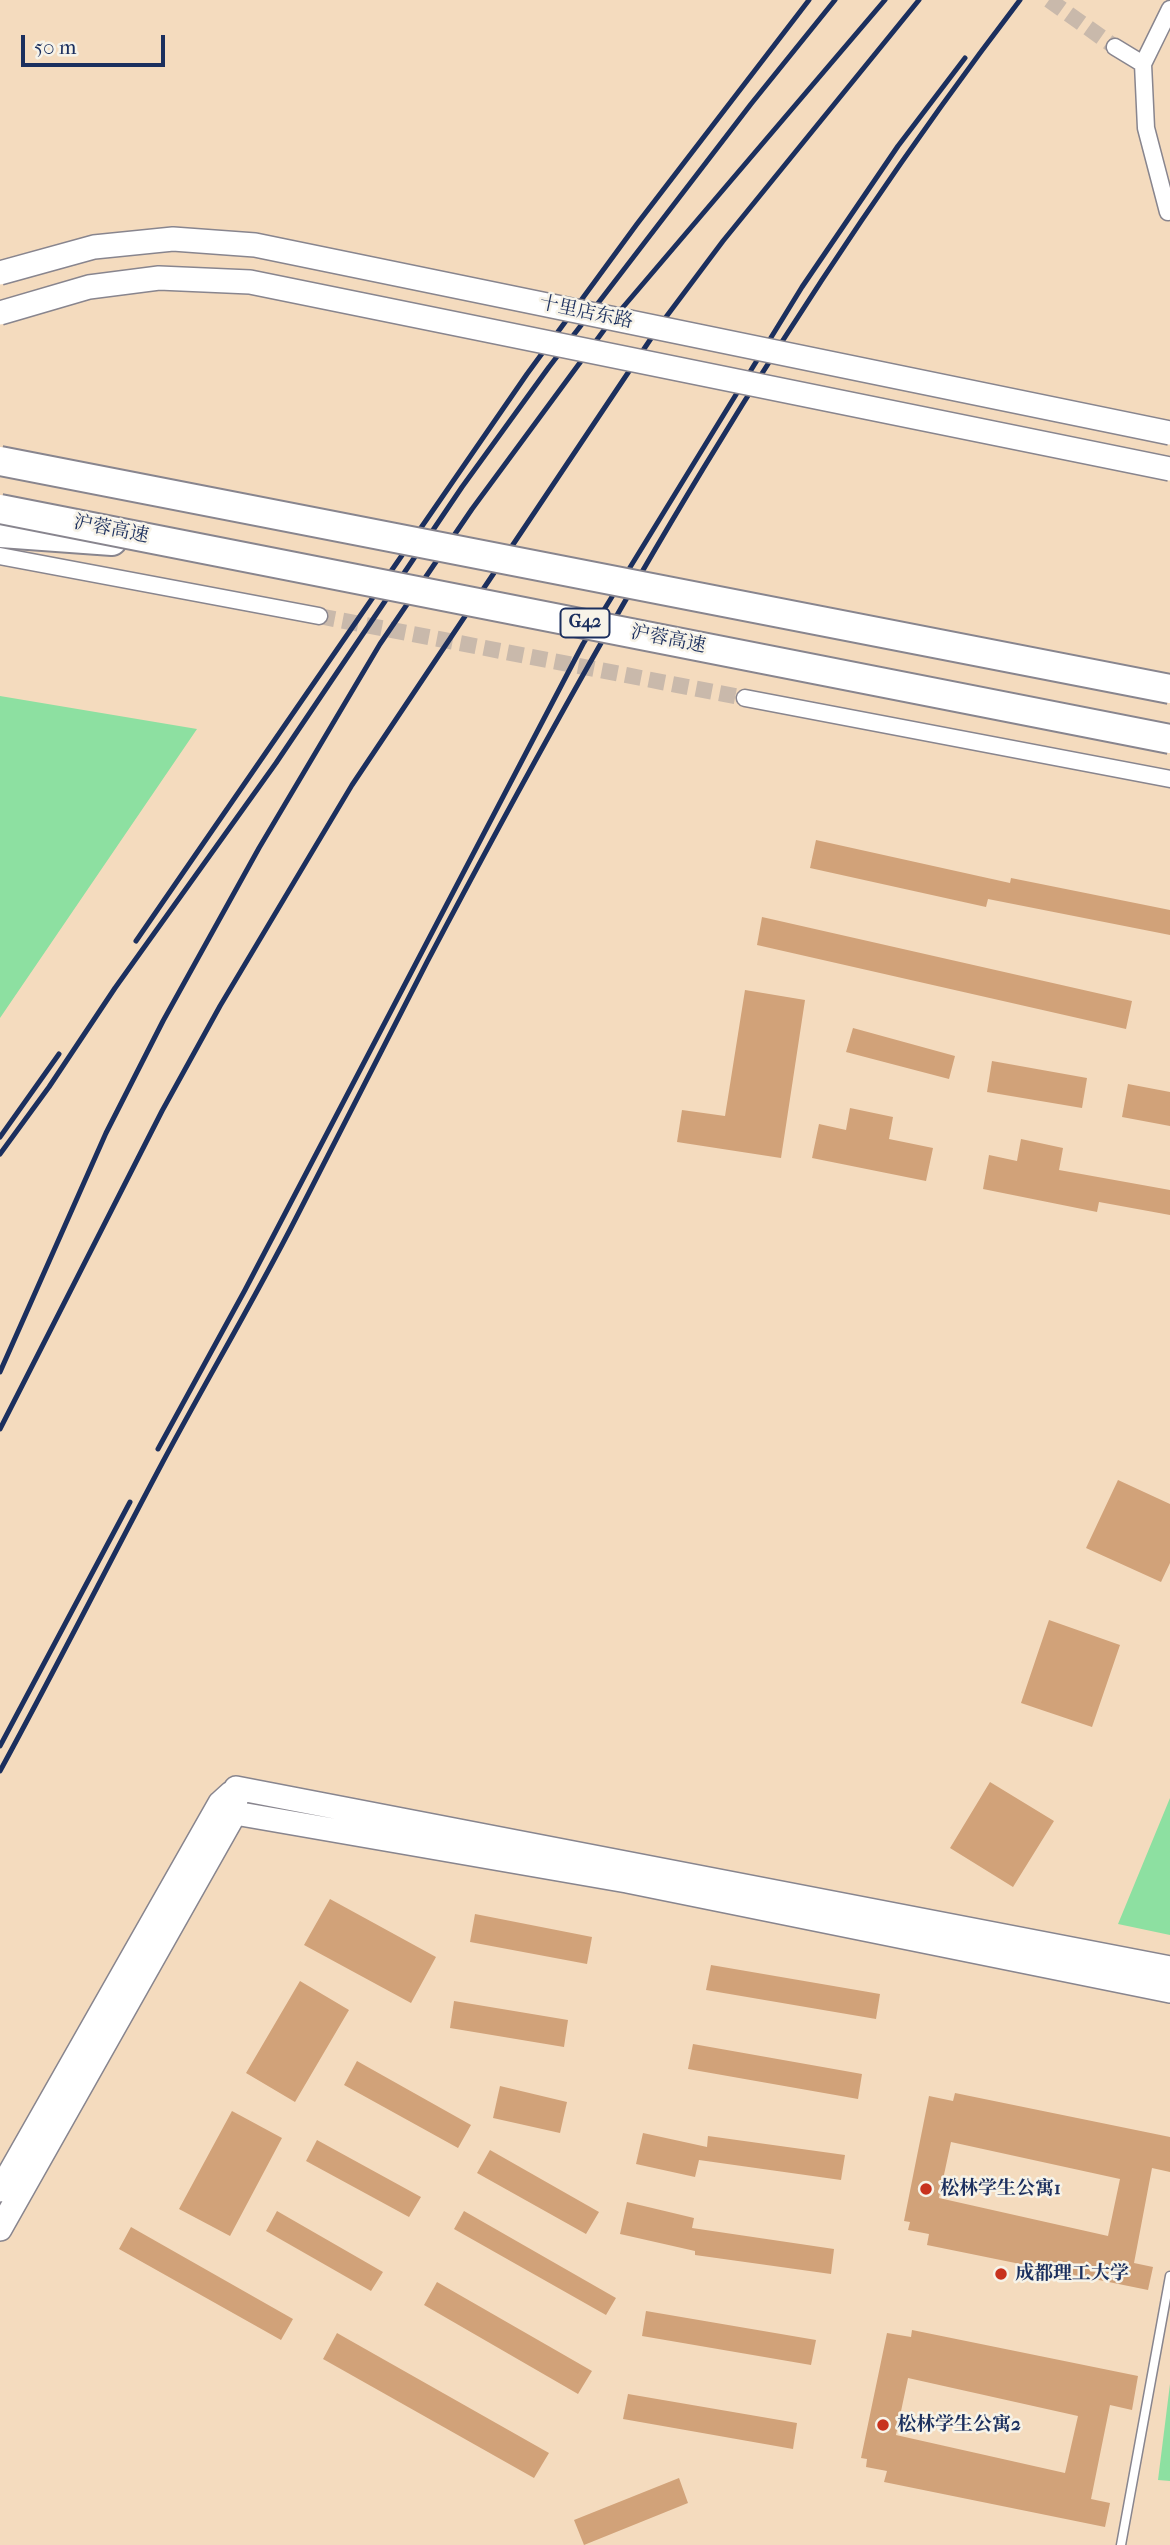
<!DOCTYPE html>
<meta charset="utf-8">
<style>
body{margin:0}
#map{position:relative;width:1170px;height:2545px;overflow:hidden;background:#f4dbbe;font-family:"IM FELL French Canon",serif}
canvas{display:block}
.scale{position:absolute;left:21px;top:35px;width:144px;height:32px;box-sizing:border-box;border:4px solid #1b2f5e;border-top:0;padding-left:9px;font-size:21px;line-height:24px;white-space:nowrap;color:#1b2f5e;-webkit-text-stroke:5px #f7f3e8;paint-order:stroke}
</style>
<div id="map">
<canvas width="1170" height="2545"></canvas>
<div class="scale">50 m</div>
</div>
<script>
const context = document.querySelector('canvas').getContext('2d');
context.lineJoin = 'round';
function paint(path, color) {
  context.fillStyle = color;
  context.fill(path, 'evenodd');
}
function strokePath(path, color, width, dash) {
  context.strokeStyle = color;
  context.lineWidth = width;
  context.lineCap = dash ? 'butt' : 'round';
  context.setLineDash(dash || []);
  context.stroke(path);
}
function write(font, color, halo, rows, align = 'center') {
  context.font = font + ' "IM FELL French Canon","Noto Serif SC",serif';
  context.lineWidth = 5;
  context.setLineDash([]);
  context.textBaseline = 'middle';
  context.strokeStyle = halo;
  context.fillStyle = color;
  for (const [text, x, y, turn = 0] of rows) {
    context.save();
    context.translate(x, y);
    context.rotate((+turn || 0) * Math.PI / 180);
    context.textAlign = isNaN(turn) ? turn : align;
    if (halo) context.strokeText(text, 0, 0);
    context.fillText(text, 0, 0);
    context.restore();
  }
}
paint(new Path2D(`
 M0,696L197,729L0,1018Z
 M1170,1798V1935L1118,1924Z
 M1170,2384V2481L1158,2480Z`), '#8de0a1');
paint(new Path2D(`
 M816,840L1010,883L1011,878L1170,910V935L988,899L986,907L810,868Z
 M762,917L1132,1001L1126,1029L757,945Z
 M745,990L805,1000L781,1158L677,1142L682,1110L725,1116Z
 M853,1028L955,1056L949,1079L846,1052Z
 M992,1061L1087,1078L1082,1108L987,1092Z
 M1128,1084L1170,1092V1126L1122,1117Z
 M850,1108L893,1117L889,1139L933,1148L926,1181L812,1158L819,1124L846,1130Z
 M1021,1139L1063,1148L1059,1170L1170,1190V1215L1099,1202L1097,1212L983,1189L989,1155L1017,1161Z
 M1118,1480L1170,1504V1563L1161,1582L1086,1548Z
 M1049,1620L1120,1645L1092,1727L1021,1703Z
 M990,1782L1054,1821L1013,1887L950,1848Z
 M330,1899L436,1957L411,2003L304,1945Z
 M475,1914L592,1937L587,1964L470,1942Z
 M711,1965L880,1994L876,2019L706,1990Z
 M300,1981L349,2010L295,2102L246,2073Z
 M454,2001L568,2020L564,2047L450,2028Z
 M693,2044L862,2074L858,2099L688,2069Z
 M357,2061L471,2125L458,2148L344,2085Z
 M500,2086L567,2102L560,2133L493,2118Z
 M955,2093L1170,2137V2172L1152,2168L1134,2263L1153,2267L1148,2290L927,2245L929,2234L908,2230L910,2222L904,2221L929,2096L953,2101ZM951,2142L1120,2179L1108,2236L939,2198Z
 M232,2111L282,2138L230,2236L179,2209Z
 M643,2133L707,2147L708,2136L845,2155L841,2180L699,2160L695,2177L636,2164Z
 M317,2140L421,2197L409,2217L306,2161Z
 M490,2150L599,2212L586,2234L477,2173Z
 M627,2202L694,2218L692,2228L834,2249L831,2274L695,2255V2251L620,2234Z
 M277,2211L383,2272L371,2291L266,2231Z
 M464,2211L616,2298L606,2315L454,2229Z
 M131,2227L293,2319L281,2340L119,2249Z
 M437,2282L592,2371L578,2394L424,2305Z
 M646,2311L816,2340L811,2365L642,2336Z
 M912,2330L1138,2376L1132,2410L1110,2405L1091,2499L1110,2503L1105,2527L884,2482L887,2471L866,2467L867,2459L861,2458L887,2333L911,2337ZM908,2378L1078,2416L1065,2473L896,2435Z
 M337,2333L549,2453L534,2478L323,2359Z
 M628,2394L797,2423L793,2449L623,2419Z
 M679,2478L688,2503L584,2545L574,2520Z`), '#d1a279');
strokePath(new Path2D(`
 M1049,0L1115,47
 M319,616L745,698`), '#c9b9ab', 16, [16, 8]);
const lane = new Path2D(`
 M1121,2545L1170,2276`);
const street = new Path2D(`
 M1115,47L1143,64
 M1168,212L1146,128L1143,64L1170,9
 M0,556L319,616
 M745,698L1170,779`);
const secondary = new Path2D(`
 M236,1788L1170,1968
 M220,1803L235,1813L627,1881L1170,1991
 M0,2190L220,1803L231,1793
 M0,2229L235,1813L236,1797`);
const highway = new Path2D(`
 M0,533L112,541`);
strokePath(lane, '#88858e', 11);
strokePath(street, '#88858e', 19);
strokePath(secondary, '#88858e', 26);
strokePath(highway, '#88858e', 32);
strokePath(lane, '#fff', 8);
strokePath(street, '#fff', 16);
strokePath(secondary, '#fff', 23);
strokePath(highway, '#fff', 28);
strokePath(new Path2D(`
 M136,941L527,374L637,224L809,0
 M0,1137L59,1054
 M0,1154L49,1087L115,988L276,763L462,487L549,367L751,104L835,0
 M0,1372L106,1133L163,1021L259,848L380,644L472,509L607,326L885,0
 M0,1429L162,1111L220,1006L352,785L660,325L723,241L919,0
 M158,1449L245,1290L583,644L802,287L898,146L965,58
 M0,1746L130,1502
 M0,1771C54,1672 105,1571 158,1471C203,1386 252,1304 296,1218C340,1133 383,1047 427,962C603,628 791,299 1020,0`), '#1b2f5e', 5);
const secondaryBridge = new Path2D(`
 M0,273L94,247L173,239L255,245L1170,433
 M0,313L89,287L159,278L250,282L1170,469`);
const highwayBridge = new Path2D(`
 M0,461L1170,689
 M0,509L1170,739`);
strokePath(secondaryBridge, '#88858e', 26, []);
strokePath(highwayBridge, '#88858e', 32, []);
strokePath(secondaryBridge, '#fff', 23);
strokePath(highwayBridge, '#fff', 28);
for (const [x, y, r, color] of [
 [926,2189,7,"#c8321e"],
 [1001,2274,7,"#c8321e"],
 [883,2425,7,"#c8321e"]
]) {
  const dot = new Path2D();
  dot.arc(x, y, r, 0, 2 * Math.PI);
  context.fillStyle = color;
  context.fill(dot);
  strokePath(dot, '#f7f3e8', 2.5);
}
for (const [x, y, w] of [
 [585,623,49]
]) {
  const box = new Path2D();
  box.roundRect(x - w / 2, y - 14.5, w, 29, 5);
  context.fillStyle = '#f7f3e8';
  context.fill(box);
  strokePath(box, '#1b2f5e', 2);
}
write('bold 18px', '#1b2f5e', null, [
 ["G42",585,623]
]);
write('19px', '#1b2f5e', '#f7f3e8', [
 ["十里店东路",586,313,12],
 ["沪蓉高速",111,530,11],
 ["沪蓉高速",668,640,11]
]);
write('bold 19px', '#1b2f5e', '#f7f3e8', [
 ["松林学生公寓1",940,2189],
 ["成都理工大学",1015,2274],
 ["松林学生公寓2",897,2425]
], 'left');
</script>
